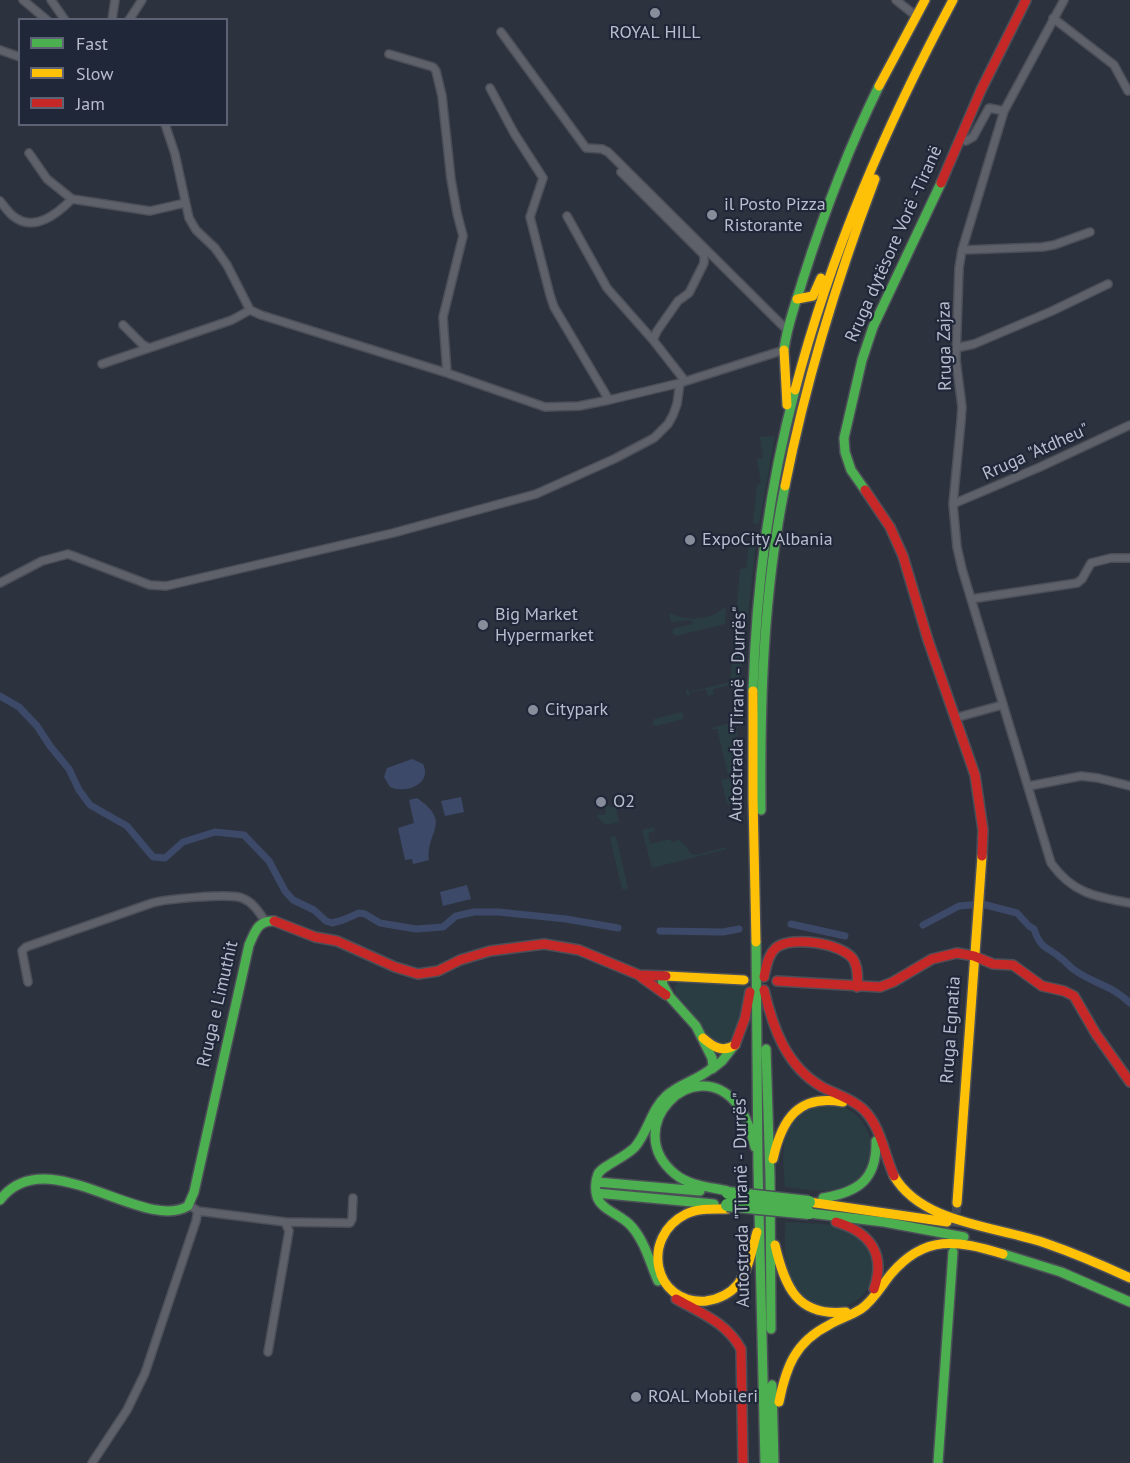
<!DOCTYPE html>
<meta charset="utf-8">
<style>
body{margin:0}
#map{position:relative;width:1130px;height:1463px;overflow:hidden;background:#2d333e;font-family:"PT Sans",sans-serif}
canvas{display:block}
.legend{position:absolute;left:18px;top:18px;width:210px;height:108px;box-sizing:border-box;background:#202739;border:2px solid #5d6374;margin:0;padding:8px 10px;list-style:none;font-size:18px;color:#b9becd}
.legend li{display:flex;align-items:center;gap:12px;height:30px}
.legend b{width:30px;border:2px solid #5d6374}
</style>
<div id="map">
<canvas width="1130" height="1463"></canvas>
<ul class="legend">
<li><b style="height:8px;background:#4caf50"></b>Fast</li>
<li><b style="height:8px;background:#ffc107"></b>Slow</li>
<li><b style="height:8px;background:#c62828"></b>Jam</li>
</ul>
</div>
<script>
const context = document.querySelector('canvas').getContext('2d');
context.lineJoin = 'round';
function paint(path, color) {
  context.fillStyle = color;
  context.fill(path, 'evenodd');
}
function strokePath(path, color, width, dash) {
  context.strokeStyle = color;
  context.lineWidth = width;
  context.lineCap = dash ? 'butt' : 'round';
  context.setLineDash(dash || []);
  context.stroke(path);
}
function write(font, color, halo, rows, align = 'center') {
  context.font = font + ' "PT Sans",sans-serif';
  context.lineWidth = 4.5;
  context.setLineDash([]);
  context.textBaseline = 'middle';
  context.strokeStyle = halo;
  context.fillStyle = color;
  for (const [text, x, y, turn = 0] of rows) {
    context.save();
    context.translate(x, y);
    context.rotate((+turn || 0) * Math.PI / 180);
    context.textAlign = isNaN(turn) ? turn : align;
    if (halo) context.strokeText(text, 0, 0);
    context.fillText(text, 0, 0);
    context.restore();
  }
}
paint(new Path2D(`
 M775,436L759,524L753,523L757,485L761,484L757,459L763,458L760,437Z
 M756,544L740,684L731,688L730,685L713,689L714,694L708,696L706,689L689,693L690,698L686,693L687,687L689,692L730,682L740,569L746,568L749,545Z
 M726,606L725,624L676,636L672,633L674,628L693,624L691,620L671,622L669,613C688,622 710,621 726,606Z
 M682,712L684,719L656,726L652,724L654,719Z
 M727,724L734,726L737,732L739,799L737,803L731,805L727,803L721,780L729,778L717,729H712L711,728Z
 M604,803L611,807L624,804V807L616,809L619,822L606,825L597,817L598,814L603,815L606,812Z
 M654,827L655,831L648,833L650,844L669,839L672,842L679,840L685,845L691,854L696,855L727,847V849L652,868L642,830Z
 M613,836L616,837L628,888L625,890L622,889L610,838Z
 M682,980L746,984L745,1002L729,1045L719,1046L705,1036L692,1013L676,997L674,987Z
 M819,1105C826,1105 835,1104 841,1106C878,1120 884,1173 844,1187C826,1194 804,1189 785,1187C783,1147 777,1123 819,1105Z
 M785,1222C805,1224 835,1221 853,1233C915,1275 829,1349 791,1281C782,1265 786,1239 785,1222Z`), '#2a3d43');
paint(new Path2D(`
 M412,759L423,764C433,785 404,794 390,787L384,777L387,768Z
 M461,797L464,812L445,816L441,801Z
 M417,798C453,823 426,831 429,860L413,864L412,859L405,860L398,828L414,823L409,800Z
 M467,885L471,899L443,906L440,892Z`), '#3c4968');
strokePath(new Path2D(`
 M0,696L19,707L37,726L50,746L69,769L79,790L90,805L127,826L153,857L165,858L183,842L215,832L244,835L269,861L285,891L293,900L314,910L326,921L332,923L343,920L359,913L365,914L380,923L416,929L443,927L456,916L474,912H498L566,919L618,928
 M791,924L845,936
 M923,925L959,906L982,904L1017,913L1029,926L1034,929C1041,950 1047,946 1062,959C1066,962 1069,966 1073,969C1091,983 1112,985 1130,1003
 M660,931L723,932L739,929`), '#3c4968', 7);
strokePath(new Path2D(`
 M954,1240L957,1203`), '#424853', 9, [9, 4.5]);
const street = new Path2D(`
 M23,0L47,20
 M51,0L65,20
 M896,0L916,16
 M1064,0L1004,111L962,250L959,268L956,360L962,407L961,421L953,504L957,547L962,569L1051,863C1072,893 1096,897 1130,903
 M1053,18L1114,65L1128,91
 M112,20L115,0
 M129,20L142,0
 M501,32L586,148L602,149L608,152L787,330
 M0,50L20,57
 M389,54L433,67L436,71L442,96L451,179L457,213L463,236L443,317L447,373
 M490,88L514,133L543,178L530,217L550,295L554,307L609,400
 M165,124L175,154L189,218L196,230L215,248L227,265L250,310L261,315L447,373L545,407L579,406L609,400L680,383L784,350
 M961,139L966,141L973,137L989,108L1004,111
 M29,153L47,179L72,199
 M621,172L704,255V263L689,293L678,301L657,331L653,340L685,381
 M0,201C4,206 8,212 13,216C34,233 57,214 72,199L150,211L185,203
 M567,216L607,288L653,340
 M962,250L1042,247L1054,245L1090,232
 M123,325L142,344L149,348
 M956,348L974,344L1052,311L1108,284
 M102,364L232,320L250,310
 M953,504L1040,467L1130,425
 M0,583L42,561L68,554L150,585L166,586L393,533L536,494L614,459L654,438L668,424L673,415L677,404L680,383
 M971,599L1077,583L1082,579L1091,563L1111,558H1130
 M955,718L1002,705
 M1029,786L1081,776L1098,778L1130,786
 M28,982L22,951L26,947L152,903C166,899 230,893 242,898C253,902 259,912 265,921
 M198,1211L285,1222L289,1231L268,1352
 M285,1222L350,1223L352,1219L353,1198
 M92,1463L127,1410L145,1373L196,1221L198,1211L189,1205`);
const fast = new Path2D(`
 M784,350C787,325 796,303 803,279C824,213 848,149 879,86
 M865,490L851,470L845,452L844,438L862,360L873,327L941,183
 M753,691C756,589 769,488 795,390
 M761,810C760,700 763,594 785,486
 M756,942L758,1167L765,1463
 M766,1049L770,1178L771,1329
 M712,1069L722,1061L733,1047
 M597,1182L700,1191
 M728,1191C711,1187 689,1186 675,1174C619,1128 694,1051 737,1104C747,1117 751,1132 755,1147
 M596,1193L714,1204
 M823,1198C859,1192 877,1179 876,1141
 M0,1200C46,1139 143,1233 188,1206L194,1192L249,945C255,932 258,920 274,921
 M809,1213L884,1222L964,1237
 M1003,1254L1061,1272L1130,1302
 M658,1281C650,1263 645,1242 632,1227C623,1215 602,1211 597,1197C595,1191 595,1181 598,1174C602,1166 626,1157 635,1147C648,1132 651,1110 666,1096C680,1083 699,1080 713,1067L712,1058L696,1026L670,997L663,985L662,977
 M772,1385L774,1463
 M938,1463L953,1252`);
const slow = new Path2D(`
 M879,86L925,0
 M797,299L813,296L821,278
 M784,350L787,405
 M795,390C831,252 886,126 953,0
 M785,486C806,380 837,279 875,179
 M753,691V798L756,942
 M666,976L744,980
 M703,1038C713,1047 723,1053 735,1045
 M773,1159C782,1119 798,1094 843,1102
 M894,1176C922,1224 996,1226 1045,1243C1074,1253 1102,1265 1130,1278
 M809,1202L947,1222
 M957,1203L982,856
 M727,1209C714,1209 698,1208 686,1214C640,1237 653,1305 706,1301C719,1299 730,1294 738,1284C749,1269 752,1249 757,1232
 M775,1245C785,1287 797,1317 846,1312
 M779,1402C786,1367 795,1342 829,1325C839,1319 852,1315 861,1309C873,1301 882,1285 891,1274C925,1234 957,1240 1003,1254`);
const jam = new Path2D(`
 M941,183L981,90L1026,0
 M865,490L890,527L903,556L928,640L975,775L983,830L982,856
 M274,921L315,937L337,941L395,967L418,974L438,971L460,960L490,951L544,944L579,950L639,975L666,976
 M641,977L666,995
 M764,977C766,967 768,954 777,947C793,936 841,943 853,959C858,967 858,978 857,987
 M777,981L880,987L893,982L932,959L957,953L974,956L993,964L1013,965L1042,986L1064,991L1074,996L1096,1034L1130,1082
 M764,990C773,1028 786,1066 822,1087C835,1094 851,1098 863,1109C881,1126 884,1154 894,1176
 M735,1045L745,1018L750,992
 M836,1222C870,1232 886,1254 874,1289
 M676,1299C701,1313 727,1323 741,1349L743,1463`);
strokePath(street, '#4c4f58', 10);
strokePath(fast, '#4c4f58', 12);
strokePath(slow, '#4c4f58', 12);
strokePath(jam, '#4c4f58', 12);
strokePath(street, '#5e616a', 7);
strokePath(fast, '#4caf50', 9);
strokePath(slow, '#ffc107', 9);
strokePath(jam, '#c62828', 9);
const fastBridge = new Path2D(`
 M728,1193L809,1202
 M727,1205L809,1213`);
strokePath(fastBridge, '#4a4f59', 15, []);
strokePath(fastBridge, '#4caf50', 12);
for (const [x, y, r, color] of [
 [655,13,6,"#888d9b"],
 [712,215,6,"#888d9b"],
 [690,540,6,"#888d9b"],
 [483,625,6,"#888d9b"],
 [533,710,6,"#888d9b"],
 [601,802,6,"#888d9b"],
 [636,1397,6,"#888d9b"]
]) {
  const dot = new Path2D();
  dot.arc(x, y, r, 0, 2 * Math.PI);
  context.fillStyle = color;
  context.fill(dot);
  strokePath(dot, '#202739', 2);
}
write('18px', '#b9becd', '#202739', [
 ["ROYAL HILL",655,33,"center"],
 ["il Posto Pizza",724,205],
 ["Ristorante",724,226],
 ["ExpoCity Albania",702,540],
 ["Big Market",495,615],
 ["Hypermarket",495,636],
 ["Citypark",545,710],
 ["O2",613,802],
 ["ROAL Mobileri",648,1397]
], 'left');
write('18px', '#b9becd', '#202739', [
 ["Rruga dytësore Vorë -Tiranë",894,244,-66],
 ["Rruga Zajza",945,346,-91],
 ["Rruga \"Atdheu\"",1036,452,-24],
 ["Autostrada \"Tiranë - Durrës\"",738,714,-89],
 ["Rruga e Limuthit",218,1004,-77],
 ["Rruga Egnatia",951,1030,-86],
 ["Autostrada \"Tiranë - Durrës\"",742,1200,-91]
]);
</script>
